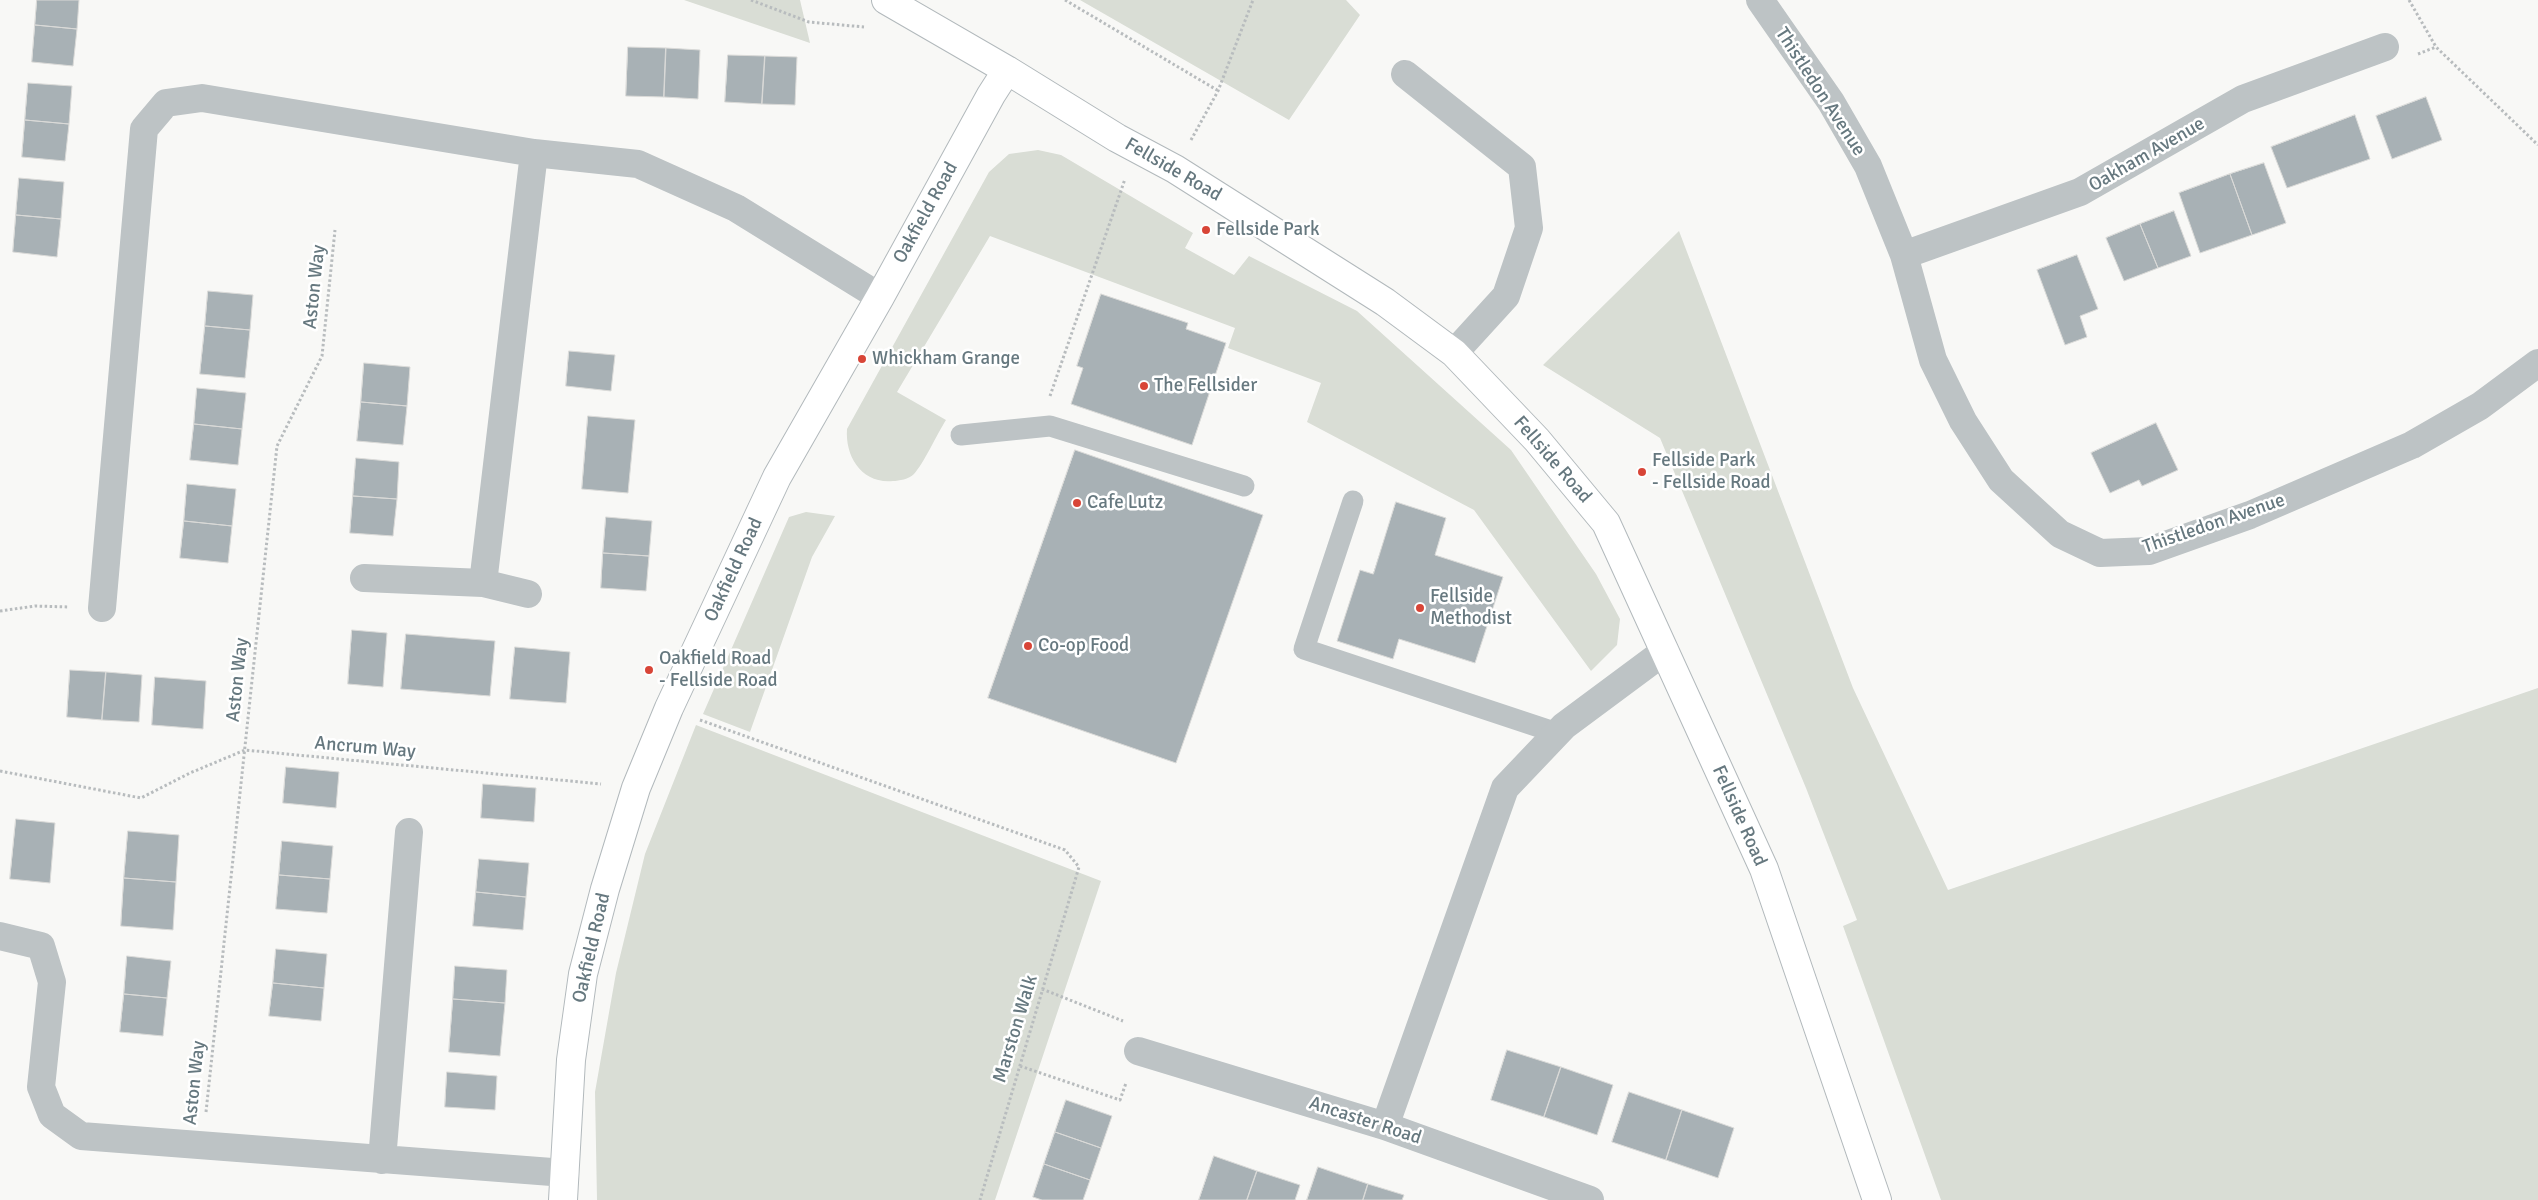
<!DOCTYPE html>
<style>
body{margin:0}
canvas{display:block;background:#f8f8f6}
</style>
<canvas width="2538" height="1200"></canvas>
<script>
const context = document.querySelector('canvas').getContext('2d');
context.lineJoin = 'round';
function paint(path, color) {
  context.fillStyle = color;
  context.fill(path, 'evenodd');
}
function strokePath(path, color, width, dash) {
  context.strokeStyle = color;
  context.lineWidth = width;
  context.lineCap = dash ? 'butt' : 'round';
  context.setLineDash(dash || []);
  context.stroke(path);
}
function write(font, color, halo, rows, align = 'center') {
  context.font = font + ' Signika,sans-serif';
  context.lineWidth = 5;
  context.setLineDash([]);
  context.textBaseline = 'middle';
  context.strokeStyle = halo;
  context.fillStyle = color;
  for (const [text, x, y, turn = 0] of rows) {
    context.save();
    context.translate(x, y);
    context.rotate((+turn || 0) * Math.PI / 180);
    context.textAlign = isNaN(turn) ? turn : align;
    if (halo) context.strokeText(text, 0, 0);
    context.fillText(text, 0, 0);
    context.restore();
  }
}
paint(new Path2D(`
 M684,0H800L810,43Z
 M1080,0H1346L1360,15L1289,120Z
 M1038,150L1061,155L1193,233L1185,248L1234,275L1249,256L1357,311L1511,450L1596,574L1620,619L1617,645L1591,671L1474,510L1307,422L1321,383L1228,348L1235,328L990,236L897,392L946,420C937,434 924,463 914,474C909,479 899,481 893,481C862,484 845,457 847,429L989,172L1009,154Z
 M1679,231L1853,688L1948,890L2538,688V1200H1941L1843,926L1857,920L1806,788L1660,438L1543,365Z
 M806,512L835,516L812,557L750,732L703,714L789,517Z
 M696,725L1101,881L995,1200H597L595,1092L616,973L645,854Z`), '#d9ddd5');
const building = new Path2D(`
 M37,0H79L77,29L35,25Z
 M35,25L77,29L73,66L32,62Z
 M628,47L666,48L664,97L626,96Z
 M666,48L700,50L698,99L664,97Z
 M728,55L765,56L762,104L725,102Z
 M765,56L797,57L795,105L762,104Z
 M28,83L72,86L69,124L25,120Z
 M2426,97L2442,140L2392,159L2376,116Z
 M2355,115L2370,159L2287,188L2271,147Z
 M25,120L69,124L65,161L22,157Z
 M2264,163L2286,223L2252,235L2230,174Z
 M2230,174L2252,235L2200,253L2179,193Z
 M19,178L64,182L61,219L16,215Z
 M2174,211L2191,256L2158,268L2140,224Z
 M16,215L61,219L57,257L13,252Z
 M2140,224L2158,268L2124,281L2106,238Z
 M2077,255L2098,309L2080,316L2087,337L2065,345L2037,270Z
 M208,291L253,295L250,330L205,326Z
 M1101,294L1188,323L1186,329L1226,343L1192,445L1071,404L1083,368L1077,366Z
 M205,326L250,330L245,378L200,374Z
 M569,351L615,355L611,391L566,386Z
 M364,363L410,367L407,406L361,402Z
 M197,388L246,393L242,429L194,424Z
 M361,402L407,406L403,445L357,441Z
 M588,416L635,420L628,493L582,489Z
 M2156,423L2178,470L2142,486L2139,480L2110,493L2091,453Z
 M194,424L242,429L238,465L190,460Z
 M1075,450L1263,515L1176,763L988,698Z
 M356,458L399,462L397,499L353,496Z
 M187,484L236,489L232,526L184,521Z
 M353,496L397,499L393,536L350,533Z
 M1396,502L1446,518L1435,555L1503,577L1475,663L1399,639L1393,659L1337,641L1360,570L1373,574Z
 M606,517L652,521L649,556L603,553Z
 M184,521L232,526L228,563L180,558Z
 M603,553L649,556L646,591L601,588Z
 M352,630L387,633L383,687L348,684Z
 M406,634L495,641L490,696L401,689Z
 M515,647L570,652L566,703L510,699Z
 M70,670L106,672L102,720L67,717Z
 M106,672L142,675L139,722L102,720Z
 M155,677L206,681L203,729L152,725Z
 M286,767L339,772L336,808L283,803Z
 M483,784L536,788L534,822L481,818Z
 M16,819L55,823L50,883L10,879Z
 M128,831L179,835L176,882L124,878Z
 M282,841L333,846L330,879L279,875Z
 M479,859L529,863L526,897L476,892Z
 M279,875L330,879L327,913L276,909Z
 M124,878L176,882L173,930L121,926Z
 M476,892L526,897L523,930L473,926Z
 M276,949L327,954L324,988L273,983Z
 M127,956L171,961L167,998L124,994Z
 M455,966L507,970L505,1003L453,999Z
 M273,983L324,988L321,1021L269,1016Z
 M124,994L167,998L163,1036L120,1032Z
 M453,999L505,1003L500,1056L449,1052Z
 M1507,1050L1561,1067L1544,1117L1491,1100Z
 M1561,1067L1613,1085L1597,1135L1544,1117Z
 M447,1072L497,1076L495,1110L445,1107Z
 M1629,1092L1682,1110L1666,1160L1612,1142Z
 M1066,1100L1112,1116L1101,1148L1055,1132Z
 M1682,1110L1734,1128L1718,1178L1666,1160Z
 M1055,1132L1101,1148L1090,1180L1044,1164Z
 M1214,1156L1257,1171L1247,1200H1199Z
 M1044,1164L1090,1180L1083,1200H1042L1033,1197Z
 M1318,1167L1368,1184L1363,1200H1307Z
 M1257,1171L1300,1185L1295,1200H1247Z
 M1368,1184L1404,1195L1402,1200H1363Z`);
paint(building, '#a8b1b5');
strokePath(building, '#dadad8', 1);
const secondary = new Path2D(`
 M886,0L1007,70L1117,138L1175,169L1385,302L1454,353L1537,440L1606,523L1764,869L1877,1200
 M563,1200L571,1060L583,974L605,889L636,788L669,708L777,477L880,297L991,95L1007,70`);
strokePath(secondary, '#b2b9bc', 30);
strokePath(new Path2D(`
 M751,0L809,22L864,27
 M1065,0L1217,90
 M2409,0L2436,47L2538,145
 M2418,54L2436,47
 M1191,140L1218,91L1253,0
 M1050,396L1125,179
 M0,611L35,606L69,607
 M700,720L1065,850L1079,867L980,1200
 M0,771L141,798L190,773L245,750L601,784
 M1042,989L1123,1021
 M1020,1066L1120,1100L1126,1083
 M206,1112L277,446L322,356L335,230`), '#b8bcbe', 3, [2.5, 2.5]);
strokePath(new Path2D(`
 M961,435L1050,426L1244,486
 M1353,501L1304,649L1557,733`), '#bdc3c5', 21);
strokePath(new Path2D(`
 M1760,0L1831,102L1868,166L1904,255L1933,360L1963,421L2001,480L2060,534L2100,553L2149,551L2250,515L2412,445L2480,406L2538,363
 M1405,74L1522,167L1529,228L1506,296L1454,353
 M1904,255L2080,192L2243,99L2385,47
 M364,578L483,583L528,594
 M483,583L534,153
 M102,608L144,129L166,103L202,98L534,153L638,164L736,208L880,297
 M0,936L41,946L52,982L41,1087L52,1115L81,1136L565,1173
 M1138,1051L1385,1126L1590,1200
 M1385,1126L1505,788L1564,726L1665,651
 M382,1160L409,832`), '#bdc3c5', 28);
strokePath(secondary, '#fff', 28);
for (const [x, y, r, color] of [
 [1206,230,5,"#d84537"],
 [862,359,5,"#d84537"],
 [1144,386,5,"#d84537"],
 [1642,472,5,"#d84537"],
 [1077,503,5,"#d84537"],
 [1420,608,5,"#d84537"],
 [1028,646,5,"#d84537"],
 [649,670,5,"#d84537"]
]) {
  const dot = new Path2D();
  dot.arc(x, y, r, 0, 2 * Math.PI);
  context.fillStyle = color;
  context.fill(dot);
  strokePath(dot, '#fff', 2);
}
write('19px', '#66787f', '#fff', [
 ["Thistledon Avenue",1820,92,57],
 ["Oakham Avenue",2147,155,-30],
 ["Fellside Road",1173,170,30],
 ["Oakfield Road",926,213,-61],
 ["Aston Way",315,287,-84],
 ["Fellside Road",1552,460,49],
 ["Thistledon Avenue",2214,524,-19],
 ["Oakfield Road",734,570,-65],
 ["Aston Way",238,680,-84],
 ["Ancrum Way",365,748,5],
 ["Fellside Road",1739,816,66],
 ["Oakfield Road",592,948,-77],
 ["Marston Walk",1016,1029,-73],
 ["Aston Way",195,1083,-84],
 ["Ancaster Road",1365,1121,18]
]);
write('19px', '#66787f', '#fff', [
 ["Fellside Park",1216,230],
 ["Whickham Grange",872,359],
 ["The Fellsider",1154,386],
 ["Fellside Park",1652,461],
 ["- Fellside Road",1652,483],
 ["Cafe Lutz",1087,503],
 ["Fellside",1430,597],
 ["Methodist",1430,619],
 ["Co-op Food",1038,646],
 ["Oakfield Road",659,659],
 ["- Fellside Road",659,681]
], 'left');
</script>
